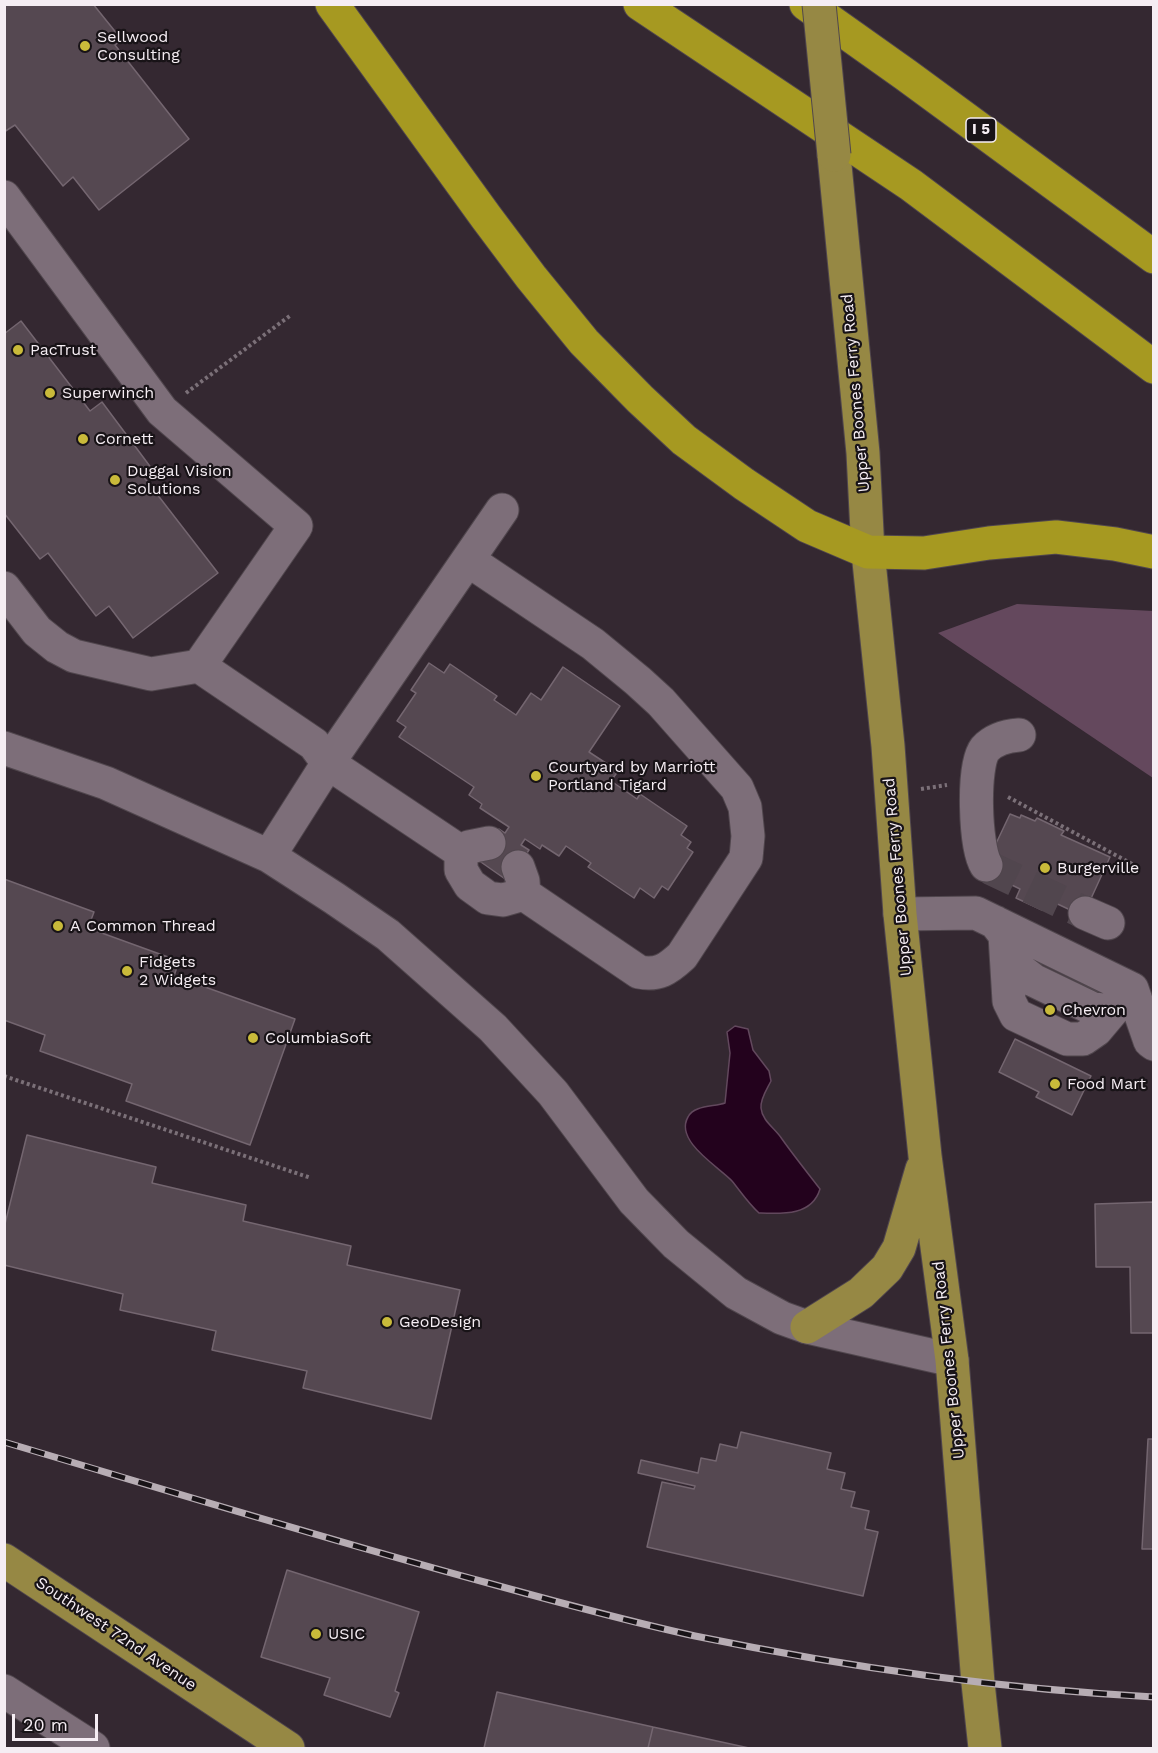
<!DOCTYPE html>
<style>
body{margin:0}
#map{position:relative;width:1158px;height:1753px;overflow:hidden;background:#342831;font-family:"Work Sans",sans-serif}
canvas{display:block}
.frame{position:absolute;inset:0;border:6px solid #f5edf3;pointer-events:none}
.scale{position:absolute;left:12px;top:1714px;width:86px;height:27px;box-sizing:border-box;border:3px solid #f5edf3;border-top:0;padding-left:8px;font-size:18px;line-height:21px;white-space:nowrap;color:#f5edf3;-webkit-text-stroke:4px #181317;paint-order:stroke}
</style>
<div id="map">
<canvas width="1158" height="1753"></canvas>
<div class="frame"></div>
<div class="scale">20 m</div>
</div>
<script>
const context = document.querySelector('canvas').getContext('2d');
context.lineJoin = 'round';
function paint(path, color) {
  context.fillStyle = color;
  context.fill(path, 'evenodd');
}
function strokePath(path, color, width, dash) {
  context.strokeStyle = color;
  context.lineWidth = width;
  context.lineCap = dash ? 'butt' : 'round';
  context.setLineDash(dash || []);
  context.stroke(path);
}
function write(font, color, halo, rows, align = 'center') {
  context.font = font + ' "Work Sans",sans-serif';
  context.lineWidth = 4.5;
  context.setLineDash([]);
  context.textBaseline = 'middle';
  context.strokeStyle = halo;
  context.fillStyle = color;
  for (const [text, x, y, turn = 0] of rows) {
    context.save();
    context.translate(x, y);
    context.rotate((+turn || 0) * Math.PI / 180);
    context.textAlign = isNaN(turn) ? turn : align;
    if (halo) context.strokeText(text, 0, 0);
    context.fillText(text, 0, 0);
    context.restore();
  }
}
paint(new Path2D(`
 M1017,604L1153,611V778L938,633Z`), '#64485d');
const water = new Path2D(`
 M735,1026L748,1029L753,1050L769,1071L771,1081C767,1089 760,1099 761,1108C762,1121 776,1129 782,1139C794,1156 807,1172 820,1189C812,1216 782,1214 759,1213C748,1203 741,1192 732,1181C719,1167 674,1141 688,1117C694,1105 714,1107 725,1103L730,1053L727,1032Z`);
paint(water, '#23021d');
strokePath(water, '#62485d', 1.5);
const building = new Path2D(`
 M4,4H93L122,40L115,45L189,139L99,210L73,177L63,186L15,125L4,132Z
 M21,321L90,411L102,402L152,469L143,476L218,573L133,638L109,606L96,616L48,553L40,559L4,513V334Z
 M429,663L444,673L450,664L497,696L494,700L516,715L531,693L541,700L563,667L620,706L589,752L618,771L611,781L637,799L640,794L687,826L681,835L691,842L687,848L693,852L668,890L662,886L654,898L640,888L634,898L588,867L591,863L566,846L559,856L542,845L540,849L525,839L521,845L529,850L508,881L478,860L499,829L505,833L509,827L480,808L482,804L469,795L474,787L399,737L406,727L397,721L416,693L411,690Z
 M1010,814L1020,818L1021,815L1035,821L1037,818L1064,831L1061,835L1110,857L1083,916L1047,899L1042,910L1016,898L1020,889L983,871Z
 M4,879L94,912L88,928L179,961L174,976L295,1019L250,1145L126,1101L132,1084L40,1051L45,1035L4,1020Z
 M1015,1039L1091,1076L1072,1115L1036,1097L1039,1092L999,1072Z
 M27,1135L156,1167L152,1183L246,1205L243,1221L351,1246L347,1265L460,1290L431,1419L303,1388L307,1371L212,1350L216,1331L120,1310L123,1294L4,1265V1228Z
 M1154,1202V1333H1131L1130,1267H1096L1095,1204Z
 M741,1432L831,1453L827,1469L845,1473L841,1489L855,1492L851,1507L869,1511L865,1529L878,1532L863,1596L647,1547L662,1482L694,1489L695,1486L638,1473L641,1460L698,1473L701,1458L716,1461L720,1444L737,1448Z
 M1148,1439H1154V1549H1142Z
 M287,1570L419,1612L395,1691L399,1693L390,1717L324,1695L330,1678L261,1657Z
 M497,1692L653,1727L648,1748H484Z
 M653,1727L749,1748H648Z`);
paint(building, '#554851');
strokePath(building, '#746670', 1.5);
strokePath(new Path2D(`
 M986,865L992,869L1085,913`), '#51464e', 33, [33, 16]);
const minor = new Path2D(`
 M4,197L162,411L296,526L199,666
 M468,560L593,644L638,681L661,702L737,788L745,807L748,836L746,858L682,956C668,969 658,976 639,972L524,894
 M4,588L37,631L57,647L74,656L151,674L199,666L314,744L328,763L461,852
 M4,748L106,783L269,856L334,898L388,935L493,1028L553,1093L634,1201L676,1244L736,1293L782,1318L807,1327L952,1360
 M461,852V870L470,885L488,898L503,900L524,894
 M461,852L469,847L489,843
 M269,856L328,763L502,510
 M986,865C975,847 972,766 985,749C994,739 1006,736 1019,735
 M518,867L523,881L524,894
 M1085,913L1108,923
 M900,914L976,913L1132,989L1150,1041L1154,1044
 M995,922L1005,935L1009,1001L1016,1015L1067,1039H1083L1096,1030L1112,1011
 M1008,961L1033,980L1085,1005L1093,1009L1112,1011
 M4,1691L93,1748`);
const major = new Path2D(`
 M834,155L863,453L868,552L888,746L900,914L925,1156L952,1360L978,1683L985,1748
 M807,1327L861,1293L887,1268L899,1248L922,1169
 M4,1560L288,1748`);
const highway = new Path2D(`
 M332,4L486,217L531,277L584,342L640,399L684,440L744,484L807,526L868,552L924,553L989,543L1056,537L1115,544L1154,552
 M640,4L911,185L1154,367
 M806,4L906,75L1154,257`);
strokePath(minor, '#50464d', 35);
strokePath(major, '#50464d', 35);
strokePath(highway, '#50464d', 35);
strokePath(new Path2D(`
 M186,393L291,315
 M921,789L947,785
 M1008,797L1134,865
 M4,1076L311,1178`), '#7b7078', 4, [3, 3]);
strokePath(minor, '#7d6e79', 33);
strokePath(major, '#968844', 33);
strokePath(highway, '#a69921', 33);
const rail = new Path2D(`
 M4,1442C166,1490 326,1539 488,1583C557,1602 626,1621 695,1636C846,1667 1000,1689 1154,1697`);
strokePath(rail, '#b7adb4', 7);
strokePath(rail, '#181317', 4.5, [14]);
const majorBridge = new Path2D(`
 M819,4L834,155`);
strokePath(majorBridge, '#50464d', 35, []);
strokePath(majorBridge, '#968844', 33);
for (const [x, y, r, color] of [
 [85,46,6,"#c9ba3a"],
 [18,350,6,"#c9ba3a"],
 [50,393,6,"#c9ba3a"],
 [83,439,6,"#c9ba3a"],
 [115,480,6,"#c9ba3a"],
 [536,776,6,"#c9ba3a"],
 [1045,868,6,"#c9ba3a"],
 [58,926,6,"#c9ba3a"],
 [127,971,6,"#c9ba3a"],
 [1050,1010,6,"#c9ba3a"],
 [253,1038,6,"#c9ba3a"],
 [1055,1084,6,"#c9ba3a"],
 [387,1322,6,"#c9ba3a"],
 [316,1634,6,"#c9ba3a"]
]) {
  const dot = new Path2D();
  dot.arc(x, y, r, 0, 2 * Math.PI);
  context.fillStyle = color;
  context.fill(dot);
  strokePath(dot, '#181317', 2);
}
for (const [x, y, w] of [
 [981,130,30]
]) {
  const box = new Path2D();
  box.roundRect(x - w / 2, y - 12, w, 24, 4.5);
  context.fillStyle = '#181317';
  context.fill(box);
  strokePath(box, '#f5edf3', 1.5);
}
write('bold 15px', '#f5edf3', null, [
 ["I 5",981,130]
]);
write('16px', '#f5edf3', '#181317', [
 ["Sellwood",97,37],
 ["Consulting",97,55],
 ["PacTrust",30,350],
 ["Superwinch",62,393],
 ["Cornett",95,439],
 ["Duggal Vision",127,471],
 ["Solutions",127,489],
 ["Courtyard by Marriott",548,767],
 ["Portland Tigard",548,785],
 ["Burgerville",1057,868],
 ["A Common Thread",70,926],
 ["Fidgets",139,962],
 ["2 Widgets",139,980],
 ["Chevron",1062,1010],
 ["ColumbiaSoft",265,1038],
 ["Food Mart",1067,1084],
 ["GeoDesign",399,1322],
 ["USIC",328,1634]
], 'left');
write('16px', '#f5edf3', '#181317', [
 ["Upper Boones Ferry Road",856,393,-95],
 ["Upper Boones Ferry Road",898,877,-95],
 ["Upper Boones Ferry Road",949,1360,-96],
 ["Southwest 72nd Avenue",116,1634,34]
]);
</script>
